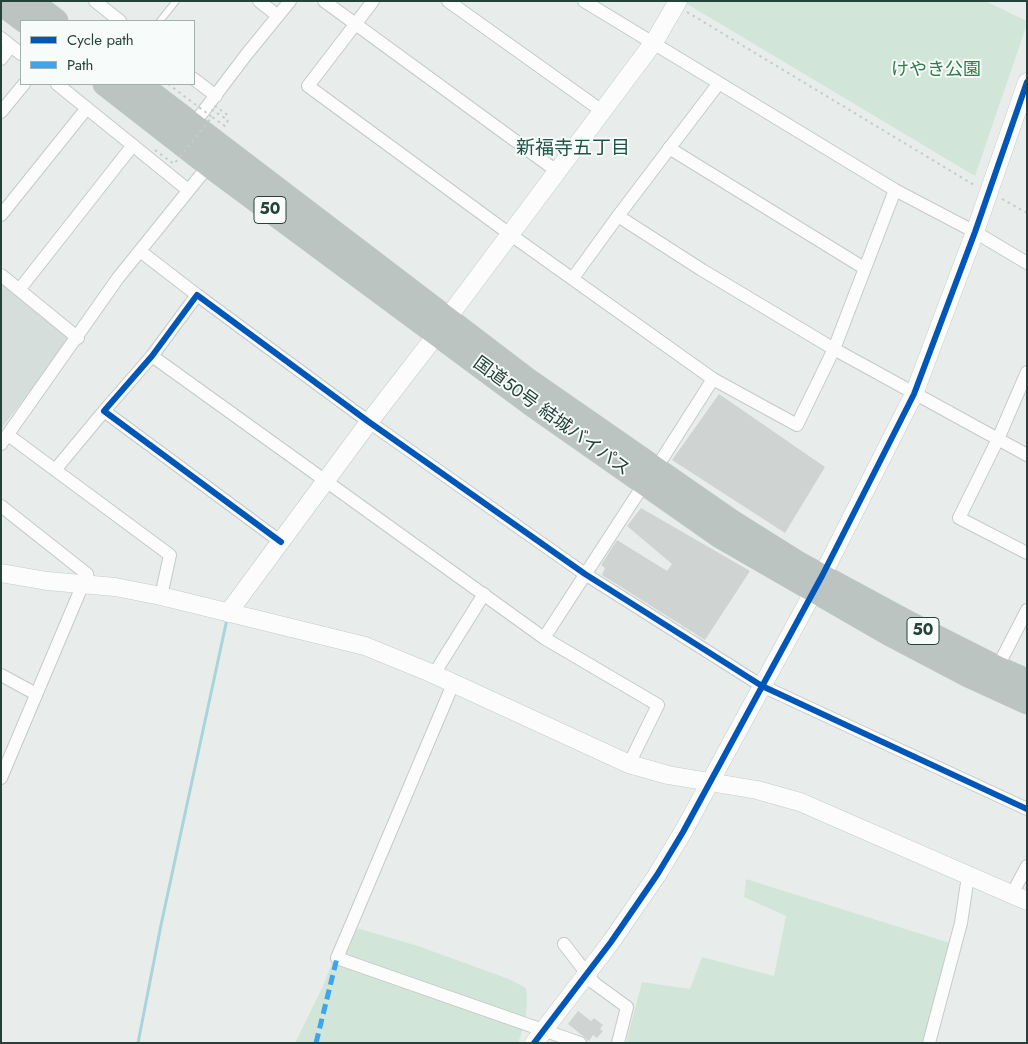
<!DOCTYPE html>
<meta charset="utf-8">
<style>
body{margin:0}
#map{position:relative;width:1028px;height:1044px;overflow:hidden;background:#e8edeb;font-family:Jost,sans-serif}
canvas{display:block}
.frame{position:absolute;inset:0;border:2px solid #24423a;pointer-events:none}
.legend{position:absolute;left:20px;top:20px;width:175px;height:65px;box-sizing:border-box;background:#f7fbf9;border:1px solid #a3b1ad;margin:0;padding:6px 9px;list-style:none;font-size:15px;color:#24423a}
.legend li{display:flex;align-items:center;gap:10px;height:25px}
.legend b{width:25px;border:1px solid #a3b1ad}
</style>
<div id="map">
<canvas width="1028" height="1044"></canvas>
<div class="frame"></div>
<ul class="legend">
<li><b style="height:6px;background:#0057b8"></b>Cycle path</li>
<li><b style="height:6px;background:#3ea4ec"></b>Path</li>
</ul>
</div>
<script>
const context = document.querySelector('canvas').getContext('2d');
context.lineJoin = 'round';
function paint(path, color) {
  context.fillStyle = color;
  context.fill(path, 'evenodd');
}
function strokePath(path, color, width, dash) {
  context.strokeStyle = color;
  context.lineWidth = width;
  context.lineCap = dash ? 'butt' : 'round';
  context.setLineDash(dash || []);
  context.stroke(path);
}
function write(font, color, halo, rows, align = 'center') {
  context.font = font + ' Jost,"Noto Sans JP",sans-serif';
  context.lineWidth = 4;
  context.setLineDash([]);
  context.textBaseline = 'middle';
  context.strokeStyle = halo;
  context.fillStyle = color;
  for (const [text, x, y, turn = 0] of rows) {
    context.save();
    context.translate(x, y);
    context.rotate((+turn || 0) * Math.PI / 180);
    context.textAlign = isNaN(turn) ? turn : align;
    if (halo) context.strokeText(text, 0, 0);
    context.fillText(text, 0, 0);
    context.restore();
  }
}
paint(new Path2D(`
 M1,281L69,336L67,343L1,429Z`), '#d6dedb');
paint(new Path2D(`
 M682,1H985L1027,21V24L975,176Z
 M746,879L950,943L924,1043H626L642,982L690,989L702,957L774,976L786,916L744,897Z
 M360,929L418,946L509,979L526,988C529,1006 525,1025 518,1043H295L322,988L339,946L354,930Z`), '#d1e6d8');
strokePath(new Path2D(`
 M138,1043L161,925L227,619`), '#a9d4db', 3);
paint(new Path2D(`
 M719,394L825,467L785,533L672,460Z
 M641,508L750,571L705,640L602,575L605,568L601,565L617,540L667,571L672,564L627,526Z
 M578,1011L591,1021L594,1018L603,1025L600,1029L603,1031L597,1038L593,1035L589,1041L568,1024Z`), '#cfd4d2');
const lane = new Path2D(`
 M160,21L176,1`);
const street = new Path2D(`
 M95,1L120,21
 M259,1L278,16
 M324,1L558,172
 M373,1L308,86L511,235L713,379L797,425L834,349L895,190
 M448,1L602,111
 M584,1L895,190L975,232L1027,263
 M1,38L21,54
 M1,59L11,46
 M194,79L216,96
 M57,84L188,190
 M1,112L24,84
 M193,125L246,55L290,1
 M669,148L864,268
 M1,215L87,108
 M618,216L702,270L834,349L1027,455
 M140,251L197,295
 M1,275L78,338
 M573,278L618,216L719,83
 M19,290L133,145
 M152,356L544,638L658,705L629,764
 M1027,372L998,439L959,518L1027,553
 M8,435L170,555L161,596
 M1,444L118,278L209,165
 M55,470L104,411
 M655,470L713,379
 M1,506L87,574L89,584
 M281,542L104,411L152,356L197,295L369,422L585,574L762,686L1027,809
 M544,638L644,484
 M997,668L1027,610
 M434,674L484,594
 M1,675L36,694
 M453,684L337,958L580,1043
 M1,778L83,584
 M1012,894L1027,866
 M564,944L594,983L627,1007L618,1043
 M929,1043L961,923L968,876`);
const secondary = new Path2D(`
 M446,320L654,42L678,1
 M1,573L47,581L115,587L161,596L365,646L431,673L629,764L668,775L757,790L800,802L1027,901
 M228,613L369,422L437,334
 M534,1043L611,942L657,875L683,832L822,576L914,394L975,232L1027,82`);
const highway = new Path2D(`
 M30,1L56,21
 M1,3L25,21
 M105,84L209,165L533,405L720,536L890,634L968,675L1027,702
 M139,84L526,379L732,522L799,564L910,624L997,668L1027,681`);
strokePath(lane, '#c5cac8', 8);
strokePath(street, '#c5cac8', 14);
strokePath(secondary, '#c3cbc8', 19);
strokePath(highway, '#c3ccc9', 25);
strokePath(new Path2D(`
 M687,12L974,185
 M1002,199L1027,213`), '#c3ccca', 2, [2.5, 4]);
strokePath(lane, '#fcfcfc', 6);
strokePath(street, '#fcfcfc', 12);
strokePath(secondary, '#fcfcfc', 18);
strokePath(highway, '#bcc4c2', 24);
strokePath(new Path2D(`
 M168,84L212,117
 M155,150L174,164L212,117L225,126L228,120L212,110L215,106L229,116`), '#c3ccca', 2, [2.5, 4]);
strokePath(new Path2D(`
 M316,1043L337,958`), '#3ea4ec', 5, [10, 5]);
strokePath(new Path2D(`
 M281,542L104,411L152,356L197,295L369,422L585,574L762,686L1027,809
 M534,1043L611,942L657,875L683,832L822,576L914,394L975,232L1027,82`), '#0057b8', 6);
for (const [x, y, w] of [
 [270,210,32],
 [923,631,32]
]) {
  const box = new Path2D();
  box.roundRect(x - w / 2, y - 13.5, w, 27, 4);
  context.fillStyle = '#f7fbf9';
  context.fill(box);
  strokePath(box, '#24423a', 1);
}
write('bold 16px', '#24423a', null, [
 ["50",270,210],
 ["50",923,631]
]);
write('18px', '#2d7a4b', '#f7fbf9', [
 ["けやき公園",936,71]
]);
write('18px', '#24423a', '#f7fbf9', [
 ["国道50号 結城バイパス",551,417,36]
]);
write('19px', '#1f5548', '#f7fbf9', [
 ["新福寺五丁目",573,149]
]);
</script>
